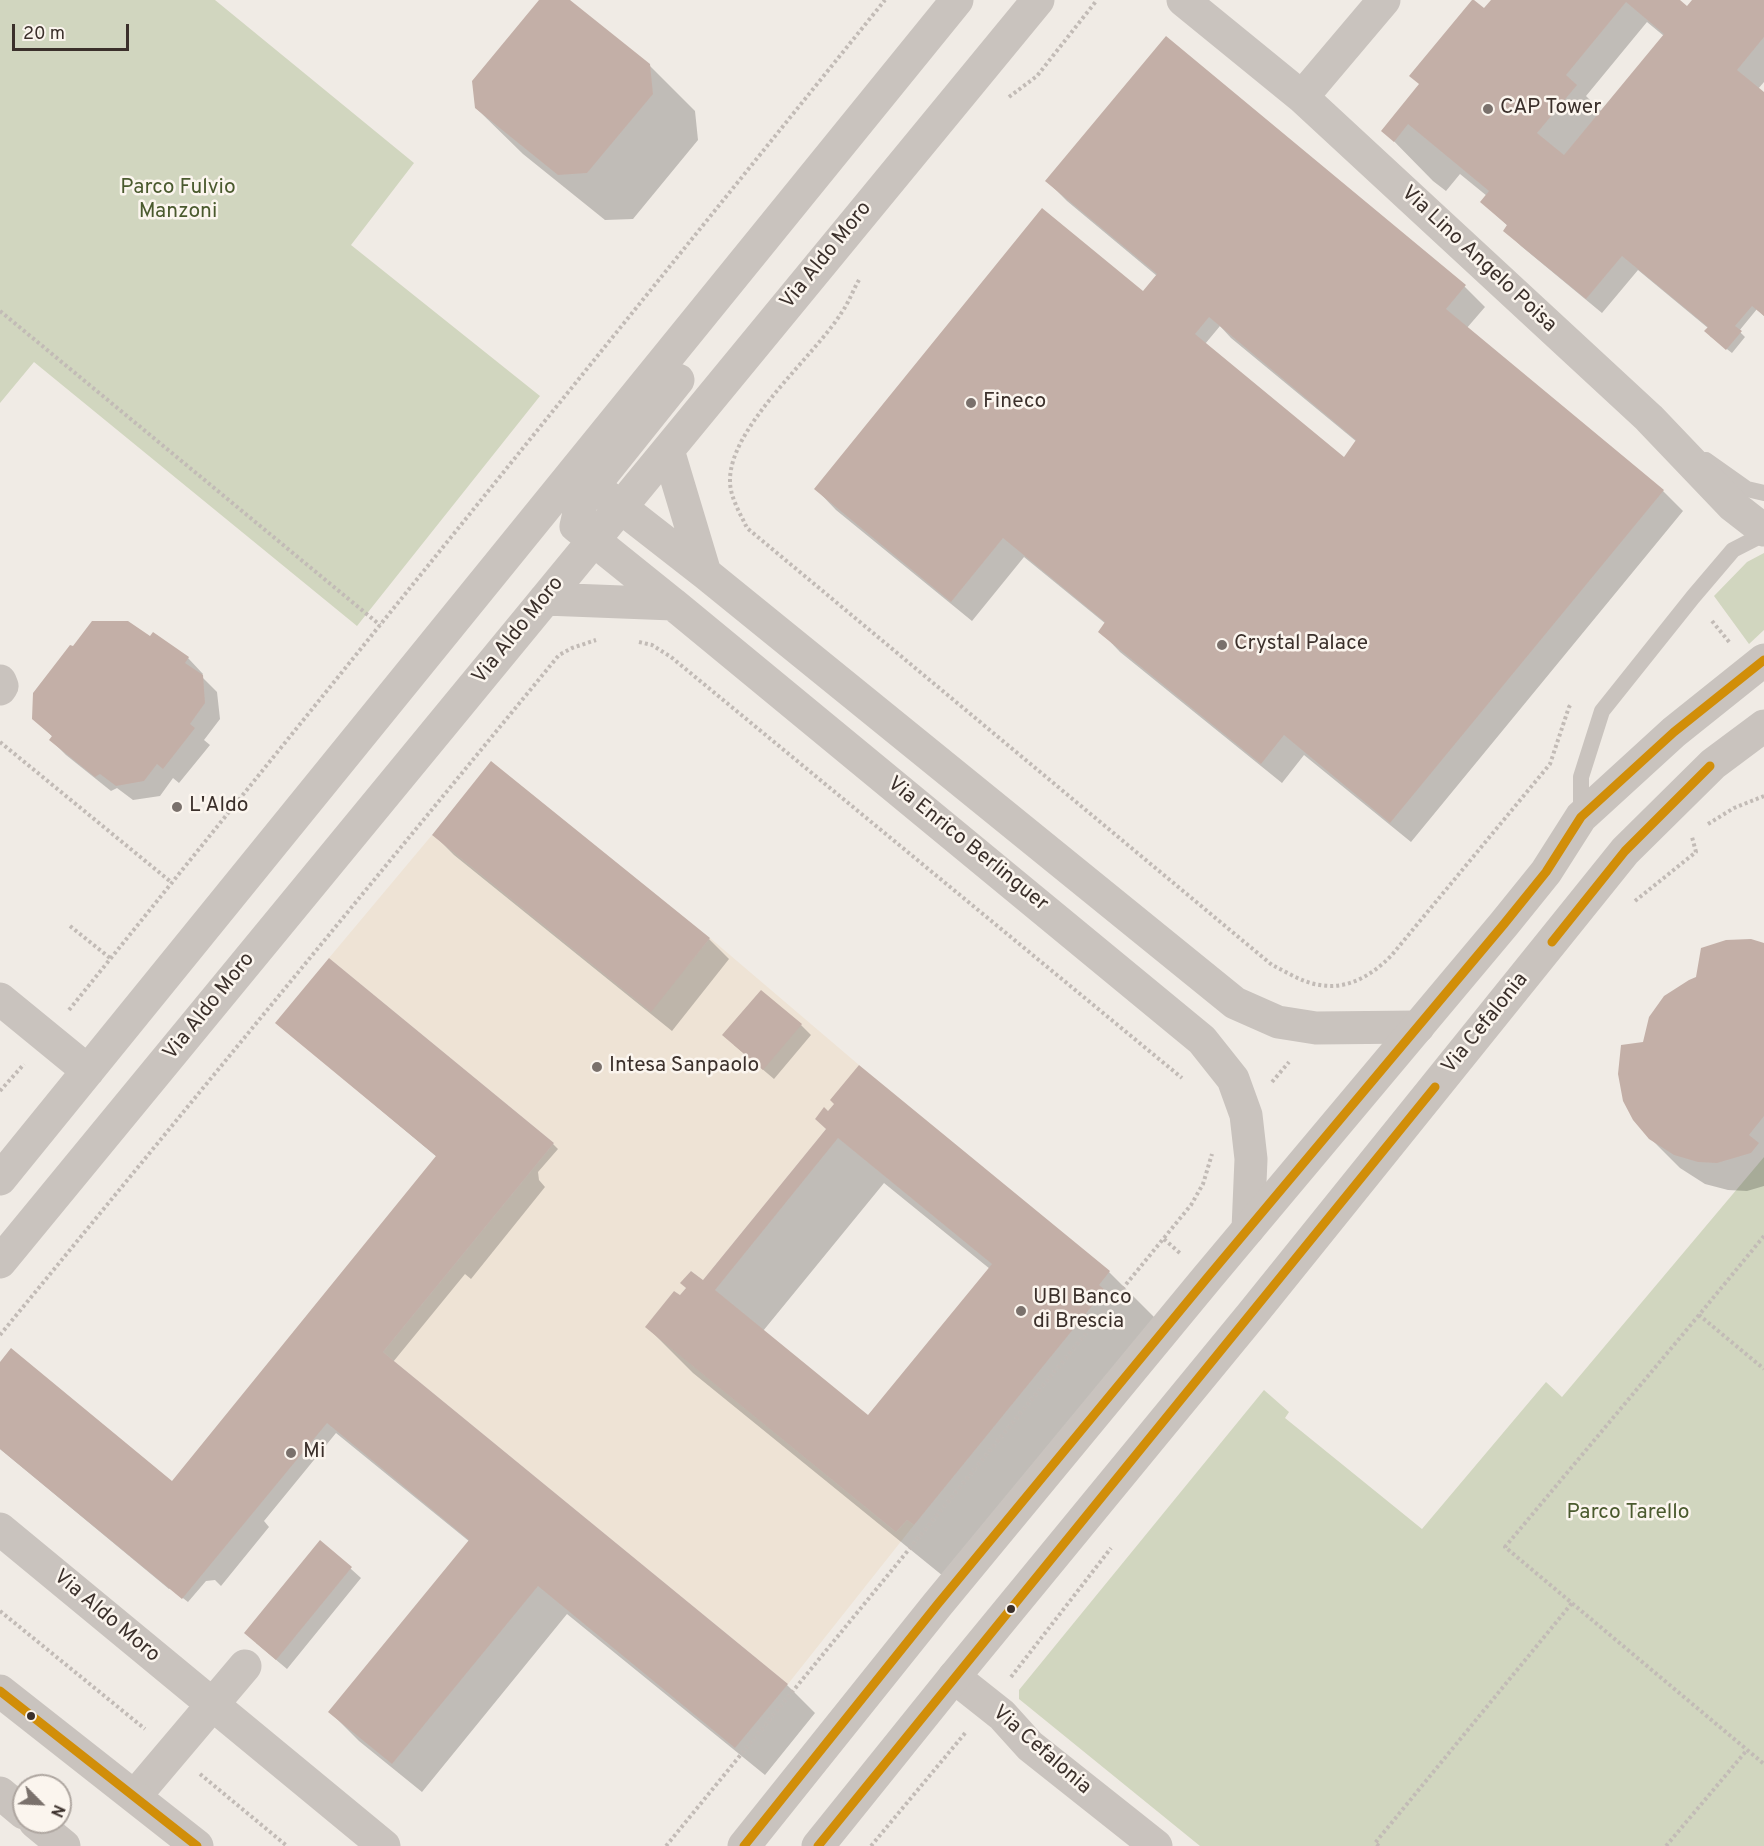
<!DOCTYPE html>
<style>
body{margin:0}
#map{position:relative;width:1764px;height:1846px;overflow:hidden;background:#f0ebe5;font-family:Overpass,sans-serif}
canvas{display:block}
.north{position:absolute;left:12px;top:1774px;width:60px;height:60px;box-sizing:border-box;background:#fbf5ee;border:2px solid #aea6a0;border-radius:50%;rotate:114deg;font-size:16px;font-weight:700;line-height:24px;text-align:center;color:#3b302b}
.north::after{content:'';display:block;margin:auto;width:21px;height:27px;background:#7a716c;clip-path:polygon(50% 0,100% 100%,50% 72%,0 100%)}
.scale{position:absolute;left:12px;top:24px;width:117px;height:27px;box-sizing:border-box;border:3px solid #3b302b;border-top:0;padding-left:8px;font-size:18px;line-height:21px;white-space:nowrap;color:#3b302b;-webkit-text-stroke:4px #fbf5ee;paint-order:stroke}
</style>
<div id="map">
<canvas width="1764" height="1846"></canvas>
<div class="north">N</div>
<div class="scale">20 m</div>
</div>
<script>
const context = document.querySelector('canvas').getContext('2d');
context.lineJoin = 'round';
function paint(path, color) {
  context.fillStyle = color;
  context.fill(path, 'evenodd');
}
function strokePath(path, color, width, dash) {
  context.strokeStyle = color;
  context.lineWidth = width;
  context.lineCap = dash ? 'butt' : 'round';
  context.setLineDash(dash || []);
  context.stroke(path);
}
function write(font, color, halo, rows, align = 'center') {
  context.font = font + ' Overpass,sans-serif';
  context.lineWidth = 5;
  context.setLineDash([]);
  context.textBaseline = 'middle';
  context.strokeStyle = halo;
  context.fillStyle = color;
  for (const [text, x, y, turn = 0] of rows) {
    context.save();
    context.translate(x, y);
    context.rotate((+turn || 0) * Math.PI / 180);
    context.textAlign = isNaN(turn) ? turn : align;
    if (halo) context.strokeText(text, 0, 0);
    context.fillText(text, 0, 0);
    context.restore();
  }
}
paint(new Path2D(`
 M0,0H215L414,163L351,245L540,396L357,626L34,362L0,403Z
 M1764,553V630L1749,644L1714,596L1747,562Z
 M1764,1157V1846H1200L1019,1699V1690L1264,1390L1289,1412L1285,1418L1422,1529L1546,1382L1562,1397Z`), '#d1d6bf');
paint(new Path2D(`
 M432,835L650,1011L710,938L859,1065L834,1104L828,1111L824,1108L815,1119L826,1129L703,1280L691,1271L681,1283L686,1288L680,1295L674,1291L646,1327L896,1532L907,1520L914,1525L788,1684L383,1352L554,1143L329,958Z`), '#eee3d5');
paint(new Path2D(`
 M1493,0H1677L1687,8L1693,0H1764V82L1758,89L1764,94V316L1757,309L1739,331L1745,337L1732,353L1710,336L1708,328L1638,270L1602,313L1521,246L1505,230L1508,226L1482,202L1487,196L1460,174L1446,191L1433,181L1383,130L1491,16ZM1647,22L1664,36L1602,112L1586,96Z
 M649,65L695,111L698,140L633,219L605,220L523,154L476,108Z
 M1047,181L1464,286L1485,307L1466,329L1663,491L1683,511L1411,842L1304,755L1282,783L1120,652L1100,631L1106,624L1024,557L972,621L836,510L816,489L1149,298L1157,276L1067,201ZM1220,326L1231,338L1357,442L1344,459L1205,344Z
 M150,639L188,658L203,674L201,676L217,692L220,719L204,740L210,745L179,783L173,778L160,796L133,800L117,788L111,791L66,755L51,740L53,737L34,719Z
 M434,835L709,939L729,959L672,1031L454,855Z
 M1764,944V1186L1747,1191L1728,1190L1705,1184L1680,1168L1650,1138L1645,1043Z
 M277,1023L553,1144L558,1149L538,1172L539,1180L545,1187L471,1279L465,1274L393,1362L787,1685L815,1713L765,1775L567,1614L422,1792L359,1741L330,1712L470,1542L336,1433L264,1521L269,1527L221,1586L215,1580L206,1581L188,1602L170,1588L169,1589L0,1449V1365L172,1483L437,1157Z
 M801,1025L811,1035L774,1079L734,1045Z
 M827,1130L1109,1272L1155,1318L943,1576L693,1373L647,1327L680,1297L688,1289L703,1283ZM884,1183L990,1269L868,1417L763,1331Z
 M321,1542L361,1578L287,1669L256,1643Z`), '#0003');
paint(new Path2D(`
 M539,0H570L650,64L653,94L587,173L558,175L475,108L472,81Z
 M1472,0H1474L1484,8L1491,0H1680L1687,6L1692,0H1764V37L1737,70L1764,92V316L1752,306L1735,326L1742,331L1726,350L1704,331L1708,327L1622,256L1586,299L1503,231L1507,225L1480,202L1489,191L1408,124L1394,142L1381,131L1419,84L1409,76ZM1626,2L1664,34L1564,155L1537,133L1577,85L1566,75Z
 M1166,36L1466,285L1446,309L1664,490L1390,823L1284,735L1261,764L1098,632L1105,622L1003,538L951,602L814,489L1042,208L1143,291L1157,274L1045,181ZM1209,317L1356,440L1344,457L1195,334Z
 M92,621H128L150,636L153,632L189,657L185,663L203,675L205,703L190,724L195,728L163,769L157,764L144,781L116,786L100,774L95,777L49,740L52,736L32,719L33,693L70,645L73,646Z
 M491,761L710,938L651,1012L432,835Z
 M1751,939L1764,943V1116L1749,1135L1759,1143L1751,1153L1717,1163L1698,1162L1674,1155L1649,1139L1633,1120L1623,1101L1618,1074L1621,1045L1643,1042L1649,1017L1664,996L1689,980L1696,977L1701,948L1726,940Z
 M329,958L554,1143L383,1352L788,1684L735,1748L538,1586L392,1764L328,1712L469,1540L327,1423L182,1599L0,1449V1362L11,1348L172,1481L436,1156L275,1023Z
 M761,990L802,1024L763,1070L722,1035Z
 M859,1065L1110,1271L1099,1285L1105,1290L914,1525L907,1520L896,1532L645,1327L674,1291L680,1295L686,1288L680,1283L691,1271L703,1280L826,1129L815,1119L824,1107L828,1111L834,1104L830,1100ZM838,1138L992,1264L868,1415L715,1290Z
 M320,1540L352,1567L276,1660L244,1633Z`), '#c3afa7');
strokePath(new Path2D(`
 M1009,97L1037,76L1097,0
 M859,280C853,290 849,302 842,312C814,357 729,427 730,481C730,497 740,513 747,528L1272,965C1287,972 1303,983 1320,985C1348,990 1372,975 1391,956L1550,764L1569,707L1572,703
 M0,311L380,625
 M1712,621L1730,643
 M639,642L652,645L671,657L1182,1078
 M0,742L171,882
 M1708,824L1734,808L1764,796
 M1635,901L1696,852L1692,837
 M70,926L110,958
 M69,1010L885,0
 M1272,1082L1289,1062
 M0,1091L24,1064
 M1764,1236L1699,1315L1764,1369
 M1164,1239L1181,1254
 M1699,1315L1505,1547L1764,1764
 M0,1335L559,655L572,648L596,640
 M0,1611L145,1729
 M1011,1677L1111,1548
 M200,1774L287,1846
 M666,1846L1191,1205L1203,1184L1212,1154
 M871,1846L966,1732
 M1379,1846L1375,1843L1572,1603
 M1666,1846L1747,1750`), '#c2bbb6', 4, [3, 3]);
strokePath(new Path2D(`
 M1706,460L1747,489L1764,493
 M1581,815V777L1602,711L1693,597L1733,550L1764,534`), '#c9c3be', 16);
strokePath(new Path2D(`
 M1183,0L1302,97L1649,418L1733,506L1764,530
 M1302,97L1384,0
 M668,450L705,573L1235,1003L1278,1022L1316,1028L1418,1027
 M605,495L705,573
 M545,599L673,604L1202,1040L1233,1079L1246,1115L1251,1159L1248,1229
 M673,604L576,526L582,500L678,380
 M0,681L2,686L0,689
 M0,999L88,1071
 M0,1179L957,0
 M0,1262L1038,0
 M0,1529L384,1846
 M954,1677L1002,1715L1030,1746L1156,1846
 M135,1796L245,1666`), '#c9c3be', 33);
strokePath(new Path2D(`
 M0,1691L197,1846
 M0,1793L24,1813
 M35,1822L64,1846
 M744,1846L937,1605L1207,1278L1504,924L1546,872L1581,817L1674,732L1764,660
 M818,1846L954,1677L1253,1313L1625,851L1713,764L1764,726`), '#c9c3be', 33);
strokePath(new Path2D(`
 M1552,942L1625,851L1710,766
 M0,1691L197,1846
 M744,1846L937,1605L1207,1278L1504,924L1546,872L1581,817L1674,732L1764,660
 M818,1846L1435,1087`), '#d18e09', 9);
for (const [x, y, r, color] of [
 [1488,109,6,"#7a716c"],
 [971,403,6,"#7a716c"],
 [1222,645,6,"#7a716c"],
 [177,807,6,"#7a716c"],
 [597,1067,6,"#7a716c"],
 [1021,1311,6,"#7a716c"],
 [291,1453,6,"#7a716c"],
 [1011,1609,5,"#3b302b"],
 [31,1716,5,"#3b302b"]
]) {
  const dot = new Path2D();
  dot.arc(x, y, r, 0, 2 * Math.PI);
  context.fillStyle = color;
  context.fill(dot);
  strokePath(dot, '#fbf5ee', 2);
}
write('21px', '#3b302b', '#fbf5ee', [
 ["CAP Tower",1500,109],
 ["Fineco",983,403],
 ["Crystal Palace",1234,645],
 ["L'Aldo",189,807],
 ["Intesa Sanpaolo",609,1067],
 ["UBI Banco",1033,1299],
 ["di Brescia",1033,1323],
 ["Mi",303,1453]
], 'left');
write('21px', '#4a5a2e', '#fbf5ee', [
 ["Parco Fulvio",178,189],
 ["Manzoni",178,213],
 ["Parco Tarello",1628,1514]
]);
write('21px', '#3b302b', '#fbf5ee', [
 ["Via Aldo Moro",827,256,-51],
 ["Via Lino Angelo Poisa",1478,260,43],
 ["Via Aldo Moro",519,631,-51],
 ["Via Enrico Berlinguer",967,845,39],
 ["Via Aldo Moro",210,1007,-51],
 ["Via Cefalonia",1486,1024,-51],
 ["Via Aldo Moro",106,1617,40],
 ["Via Cefalonia",1041,1751,41]
]);
</script>
